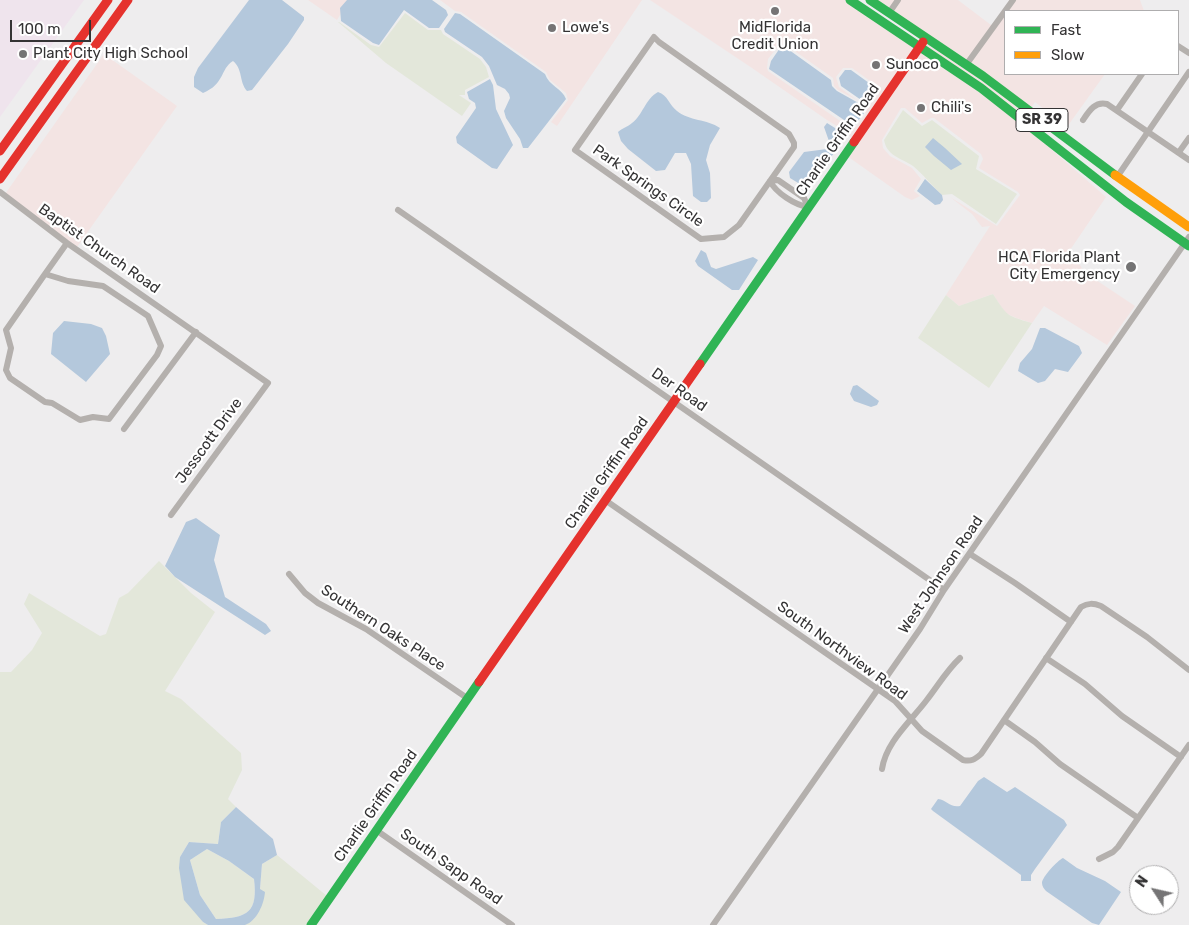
<!DOCTYPE html>
<style>
body{margin:0}
#map{position:relative;width:1189px;height:925px;overflow:hidden;background:#eeedee;font-family:Rubik,sans-serif}
canvas{display:block}
.legend{position:absolute;left:1004px;top:10px;width:175px;height:65px;box-sizing:border-box;background:#fff;border:1px solid #aeadae;margin:0;padding:6px 9px;list-style:none;font-size:15px;color:#343334}
.legend li{display:flex;align-items:center;gap:10px;height:25px}
.legend b{width:25px;border:1px solid #aeadae}
.north{position:absolute;left:1129px;top:865px;width:50px;height:50px;box-sizing:border-box;background:#fff;border:1px solid #aeadae;border-radius:50%;rotate:305deg;font-size:14px;font-weight:700;line-height:20px;text-align:center;color:#343334}
.north::after{content:'';display:block;margin:auto;width:18px;height:22px;background:#757475;clip-path:polygon(50% 0,100% 100%,50% 72%,0 100%)}
.scale{position:absolute;left:10px;top:20px;width:81px;height:22px;box-sizing:border-box;border:2px solid #343334;border-top:0;padding-left:6px;font-size:15px;line-height:18px;white-space:nowrap;color:#343334;-webkit-text-stroke:4px #fff;paint-order:stroke}
</style>
<div id="map">
<canvas width="1189" height="925"></canvas>
<ul class="legend">
<li><b style="height:6px;background:#30b455"></b>Fast</li>
<li><b style="height:6px;background:#ff9f0a"></b>Slow</li>
</ul>
<div class="north">N</div>
<div class="scale">100 m</div>
</div>
<script>
const context = document.querySelector('canvas').getContext('2d');
context.lineJoin = 'round';
function paint(path, color) {
  context.fillStyle = color;
  context.fill(path, 'evenodd');
}
function strokePath(path, color, width, dash) {
  context.strokeStyle = color;
  context.lineWidth = width;
  context.lineCap = dash ? 'butt' : 'round';
  context.setLineDash(dash || []);
  context.stroke(path);
}
function write(font, color, halo, rows, align = 'center') {
  context.font = font + ' Rubik,sans-serif';
  context.lineWidth = 4.5;
  context.setLineDash([]);
  context.textBaseline = 'middle';
  context.strokeStyle = halo;
  context.fillStyle = color;
  for (const [text, x, y, turn = 0] of rows) {
    context.save();
    context.translate(x, y);
    context.rotate((+turn || 0) * Math.PI / 180);
    context.textAlign = isNaN(turn) ? turn : align;
    if (halo) context.strokeText(text, 0, 0);
    context.fillText(text, 0, 0);
    context.restore();
  }
}
paint(new Path2D(`
 M308,0H349L337,20Z
 M440,0H642L557,126L551,122L568,100L566,93L550,80L546,72L461,12L455,11Z
 M650,0H845L916,47L852,138L845,131L827,120L752,68ZM779,45H786L833,78L834,86L838,90L857,100L839,87L836,77L843,68H852L877,86L879,94L872,103L864,105L866,114L856,127L846,125L768,71L767,68L768,59Z
 M875,0H958L995,28L1005,14V74H1105L1067,127L1035,102L1031,108Z
 M1015,0H1140L1144,11H1007Z
 M927,42L1028,113L1025,117L925,46Z
 M922,50L1021,123L1106,197L1068,253L1070,257L1080,265L1084,272L1135,306L1107,345L1044,306L1032,323L1016,318L1005,313L993,294L959,306L946,295L990,226L982,227L972,214L950,197L997,226L1020,195L1018,192L979,168L983,159L981,154L934,118H931L922,123L905,108H901L882,140L883,148L890,156L912,168L921,179L914,191L920,196L912,200L905,197L847,156Z
 M104,54L177,106L77,247L5,194Z`), '#f3e4e3');
paint(new Path2D(`
 M0,0H84L0,117Z`), '#efe4ed');
paint(new Path2D(`
 M405,13L428,30H441L443,34L480,59L486,67L489,77L465,90V95H459L471,103L462,116L386,63L338,22H339L371,45L379,47Z
 M903,110L922,126L932,120L979,156L976,169L1017,194L996,224L952,194L942,195C932,186 923,174 913,166C901,158 887,156 884,140Z
 M993,294C1007,316 1007,316 1032,323L989,388L918,338L946,295L959,306Z
 M159,561L191,593L215,612L165,691L181,699L241,753L242,770L228,799L236,807L221,822L218,844L189,842L180,857L203,922L208,925H0V672H11L32,650L42,633L24,604L29,593L100,636L106,634L119,598L128,593Z
 M207,849L229,861L254,879C258,912 248,918 216,919L200,895L190,860Z
 M277,855L327,896L307,925H244L255,918L260,889L262,864Z`), '#e3e7da');
paint(new Path2D(`
 M249,0H282L304,17V20L288,44L252,90L247,91C239,82 243,69 233,61C220,69 225,84 203,93L194,87V77L198,68Z
 M347,0H432L446,10L448,15L439,28H429L404,10L379,45L373,43L341,21L340,8Z
 M455,13L460,14L545,74C549,86 562,88 566,99L528,148H523L520,139L506,118L504,111L510,98L509,94L505,89L497,85L489,66L482,57L445,32L444,29Z
 M785,47L831,80L832,86L837,91L862,105L864,113L855,125L847,122L769,69L771,61L780,48Z
 M845,70H851L876,88V93L870,102H864L841,86L839,78Z
 M490,79L493,85L496,109L513,145L497,169L492,168L457,143L456,137L476,108L475,103L469,99L467,92Z
 M658,92C668,95 669,105 677,111C689,121 707,119 720,128L710,145L706,160L710,173L711,198L707,202H701L693,196L691,164L686,153H675L665,170L656,171L628,149L621,141L618,132C622,128 628,127 632,123C643,115 645,99 658,92Z
 M827,123L843,133L844,139L808,189L790,178L789,172L804,152L827,149L830,144L824,127Z
 M933,138L945,148L962,164L951,170L934,156L925,147Z
 M925,179L942,195L943,200L940,204L935,205L917,191Z
 M701,250L706,253L711,267L716,269L753,257L758,260L739,290H732L698,266L695,261Z
 M64,321L91,324L102,328L106,336L110,354L86,382L51,354L53,333Z
 M1040,328H1045L1079,346L1082,353L1068,372L1055,369L1045,381L1038,383L1018,371L1020,363L1032,349Z
 M857,385L879,401L877,405L871,407L854,401L850,394L853,386Z
 M196,518L220,535L214,560L225,597L266,624L271,631L265,635L175,577L165,566L186,522Z
 M984,777L1007,792L1015,787L1064,820L1067,825L1035,869L1031,875V881H1021V875L933,811L931,809L938,799C947,800 950,808 960,806L978,781Z
 M236,807L273,839L277,855L262,864L260,889L265,892C264,904 257,921 245,925C236,925 218,925 208,925L203,922L184,900L179,868L180,857L189,842L218,844L221,822ZM207,849L229,861L254,879C258,912 248,918 216,919L200,895L190,860Z
 M1063,858L1077,868L1105,881L1121,892L1099,925L1092,923L1046,891C1044,889 1042,886 1042,883C1042,877 1058,860 1063,858Z`), '#b4c8dc');
strokePath(new Path2D(`
 M889,13L898,0
 M654,37L659,42L789,134L794,143V147L739,225L724,237L701,239L575,150Z
 M1178,46L1189,53
 M966,65L1013,0
 M1117,110L1142,74
 M1083,120C1089,111 1095,101 1107,104L1189,160
 M1179,152L1189,138
 M1117,177L1189,72
 M778,180L804,198L808,207C795,205 776,193 770,181Z
 M0,192L67,243L268,383L171,515
 M398,210L944,590
 M45,274L68,281L103,286L148,316L161,346L157,355L109,419L93,417L80,420L52,403L45,402L10,378L6,370L11,348L6,330Z
 M45,274L67,243
 M124,429L196,332
 M605,500L895,701L922,731L963,760C972,762 975,759 981,754L1081,607C1088,603 1093,603 1101,606L1147,637L1189,670
 M970,554L1015,583L1071,622
 M289,574L305,593L318,603L366,629L467,698
 M1046,658L1085,684L1122,716L1181,757
 M1004,720L1035,742L1060,764L1138,818
 M882,769C886,742 910,722 926,701C938,686 946,671 960,658
 M376,830L512,925
 M1099,859L1113,852L1118,847L1189,745
 M713,925L920,629L944,590L1189,237`), '#b4b0ad', 6);
strokePath(new Path2D(`
 M850,0L981,88L1126,202L1189,246
 M870,0L983,76L1115,175
 M700,364L854,142
 M311,925L479,682`), '#30b455', 9);
strokePath(new Path2D(`
 M1115,175L1189,227`), '#ff9f0a', 9);
strokePath(new Path2D(`
 M854,142L923,42
 M0,151L108,0
 M0,179L128,0
 M479,682L700,364`), '#e5322d', 9);
for (const [x, y, r, color] of [
 [775,11,5,"#757475"],
 [552,28,5,"#757475"],
 [23,54,5,"#757475"],
 [876,65,5,"#757475"],
 [921,108,5,"#757475"],
 [1131,267,6,"#757475"]
]) {
  const dot = new Path2D();
  dot.arc(x, y, r, 0, 2 * Math.PI);
  context.fillStyle = color;
  context.fill(dot);
  strokePath(dot, '#fff', 2);
}
for (const [x, y, w] of [
 [1042,120,52]
]) {
  const box = new Path2D();
  box.roundRect(x - w / 2, y - 11.5, w, 23, 4);
  context.fillStyle = '#fff';
  context.fill(box);
  strokePath(box, '#343334', 1);
}
write('bold 14px', '#343334', null, [
 ["SR 39",1042,120]
]);
write('15px', '#343334', '#fff', [
 ["Lowe's",562,28],
 ["MidFlorida",775,28,"center"],
 ["Credit Union",775,45,"center"],
 ["Plant City High School",33,54],
 ["Sunoco",886,65],
 ["Chili's",931,108],
 ["HCA Florida Plant",1120,258,"right"],
 ["City Emergency",1120,275,"right"]
], 'left');
write('15px', '#343334', '#fff', [
 ["Charlie Griffin Road",838,140,-55],
 ["Park Springs Circle",648,186,35],
 ["Baptist Church Road",99,249,35],
 ["Der Road",679,390,35],
 ["Jesscott Drive",209,441,-54],
 ["Charlie Griffin Road",607,473,-55],
 ["West Johnson Road",941,575,-56],
 ["Southern Oaks Place",383,628,33],
 ["South Northview Road",842,651,36],
 ["Charlie Griffin Road",376,806,-55],
 ["South Sapp Road",451,867,35]
]);
</script>
